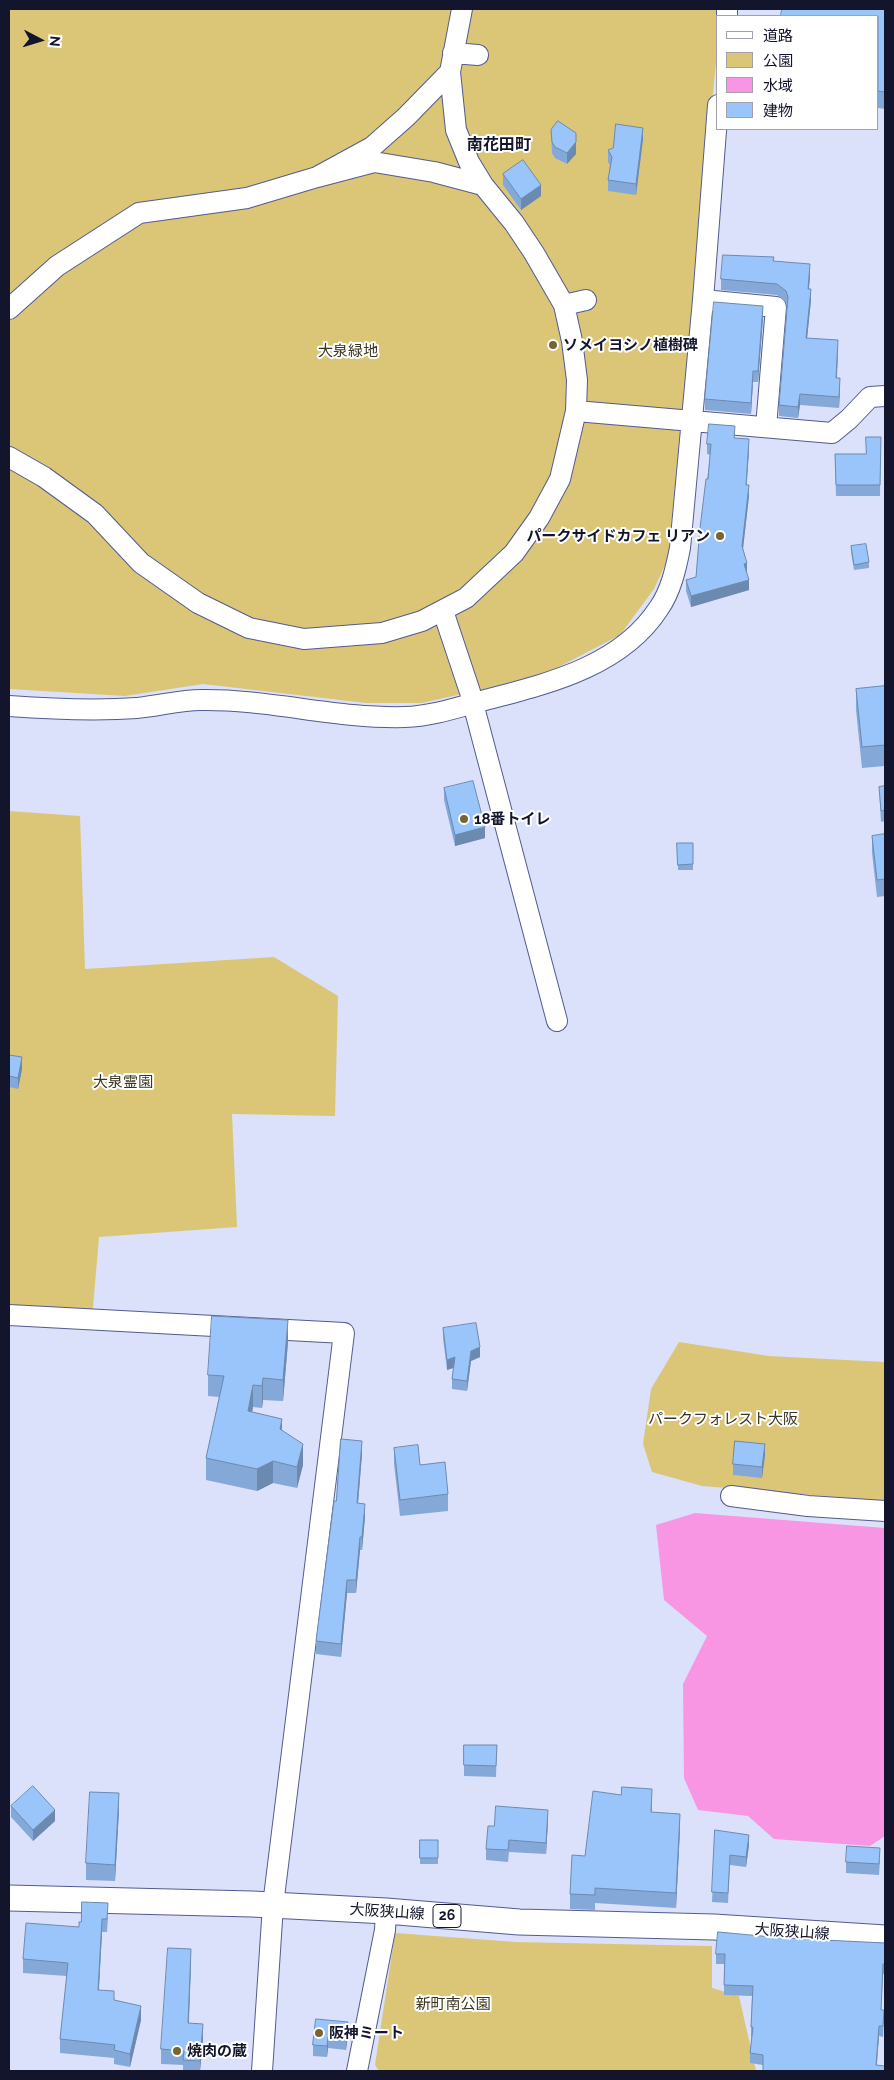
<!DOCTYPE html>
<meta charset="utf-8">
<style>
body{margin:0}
#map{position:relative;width:894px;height:2080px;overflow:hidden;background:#dbe1fa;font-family:Raleway,"Noto Sans JP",sans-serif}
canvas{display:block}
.frame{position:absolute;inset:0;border:10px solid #12152b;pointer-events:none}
.legend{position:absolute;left:716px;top:15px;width:162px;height:115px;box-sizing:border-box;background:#fff;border:1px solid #a0a1aa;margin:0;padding:6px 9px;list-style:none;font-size:15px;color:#12152b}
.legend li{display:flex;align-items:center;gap:10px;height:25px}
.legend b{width:25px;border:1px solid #a0a1aa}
.north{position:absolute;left:15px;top:15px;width:50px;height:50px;-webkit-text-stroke:4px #fff;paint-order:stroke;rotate:95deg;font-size:14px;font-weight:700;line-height:20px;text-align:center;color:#12152b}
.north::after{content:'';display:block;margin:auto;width:18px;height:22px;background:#12152b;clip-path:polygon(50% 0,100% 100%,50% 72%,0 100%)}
</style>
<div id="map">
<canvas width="894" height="2080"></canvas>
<div class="frame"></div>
<ul class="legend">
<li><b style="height:6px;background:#fff"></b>道路</li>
<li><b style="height:14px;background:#dbc677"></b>公園</li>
<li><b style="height:14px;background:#f896e3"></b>水域</li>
<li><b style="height:14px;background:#9ac5fb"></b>建物</li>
</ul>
<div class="north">N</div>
</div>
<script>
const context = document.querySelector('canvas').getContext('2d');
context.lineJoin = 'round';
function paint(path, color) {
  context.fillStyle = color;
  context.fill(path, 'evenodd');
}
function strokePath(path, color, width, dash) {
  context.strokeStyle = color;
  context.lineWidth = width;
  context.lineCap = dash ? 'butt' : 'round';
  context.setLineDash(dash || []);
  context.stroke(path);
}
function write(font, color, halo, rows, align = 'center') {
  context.font = font + ' Raleway,"Noto Sans JP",sans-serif';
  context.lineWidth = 4;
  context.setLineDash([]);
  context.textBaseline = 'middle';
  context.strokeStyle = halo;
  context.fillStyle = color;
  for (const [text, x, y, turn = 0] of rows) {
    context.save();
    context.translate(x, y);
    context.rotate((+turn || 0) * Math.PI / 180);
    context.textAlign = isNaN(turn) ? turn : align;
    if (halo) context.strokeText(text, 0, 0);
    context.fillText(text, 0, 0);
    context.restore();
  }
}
paint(new Path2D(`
 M9,9H721L718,16L716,62L668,559L654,589L620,635L553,670L497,686L422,703H366L203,684L125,696L9,689Z
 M9,811L80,816L85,969L274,957L338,996L335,1116L232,1114L237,1227L99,1237L92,1319L9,1315Z
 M679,1342L769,1356L885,1362V1501L702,1486L652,1472L643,1444L651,1389Z
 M395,1933L516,1942L712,1946V1988L739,1996L756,2071H379L375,2065Z`), '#dbc677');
paint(new Path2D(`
 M695,1513L885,1528V1836L870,1846L774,1839L748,1816L698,1810L684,1778L683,1684L707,1636L664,1600L656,1525Z`), '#f896e3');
const minor = new Path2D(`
 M727,16V9
 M453,53L478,55
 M450,72L456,130L469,162L483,185
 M703,300L776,307L766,427
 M564,305L586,300
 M9,309L57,266L139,213L247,198L317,177L372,147L406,117L450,72L462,9
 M576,411L832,433L849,419L870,397L885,396
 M9,457L44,477L95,514L141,563L198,603L249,628L304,639L382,633L422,621L466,598L514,553L539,518L560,479L576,411L577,380L572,341L564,305L534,253L514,223L483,185L434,172L374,162L317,177
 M443,611L470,692L557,1021
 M9,706C51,709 95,711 137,708C159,706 180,700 201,700C269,699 337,719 405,717C435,716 464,705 493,698C554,682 623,664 659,608C671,591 676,568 680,548L703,300L718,105
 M9,1315L344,1333L273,1905L262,2071
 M731,1496L808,1506L885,1511
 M357,2071L385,1930L386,1911`);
const major = new Path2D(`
 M9,1898L252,1904L386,1911L519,1922L714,1927L885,1938`);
strokePath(minor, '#525b90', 22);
strokePath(major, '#525b90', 27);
strokePath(minor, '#fff', 20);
strokePath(major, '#fff', 25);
paint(new Path2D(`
 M885,9V109L878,108V16Z
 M551,130L576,154L567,164L555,158L552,153Z
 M643,139L636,195L608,191V180L610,165L608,162V150Z
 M503,174L541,196L521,210L503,185Z
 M774,261L810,275L809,289L811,300L807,338L838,351L837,378L840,389L839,408L800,405L798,418L779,416V405L787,305L786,302L777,295L721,290V279Z
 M763,318L758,382H753L751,414L705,410V399Z
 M881,437L880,496H836L835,454H866Z
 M735,438L749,450L746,485L749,496L743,549L749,590L691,607L686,591V580L696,577L710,455L707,454V444Z
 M851,546L869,562V568L854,570L851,552Z
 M885,686V766L862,768L856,710V689Z
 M885,786V821L881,822L879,787Z
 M444,788L485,838L455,846L444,800Z
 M885,834V896L877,897L872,853V836Z
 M677,843L693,864V870H678Z
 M9,1055L22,1069L18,1089L9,1087Z
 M443,1328L480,1357L471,1361L467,1391L452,1389V1379L454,1368L447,1370L443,1338Z
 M288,1342L283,1401L263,1400L262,1408L253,1407L252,1412L282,1431L303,1465L297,1488L273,1483L257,1491L206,1480V1458L219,1397L208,1396V1375Z
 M394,1448L420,1465L448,1494V1511L400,1516L394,1464Z
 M362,1454L358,1503L365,1517L362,1550H360L356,1593H347L341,1657L316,1654V1641L336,1501Z
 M765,1455L762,1478L733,1475V1464Z
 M464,1745H497L496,1777L464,1776Z
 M652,1804V1813L680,1829L676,1908L595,1903V1910L570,1909V1894L585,1856Z
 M11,1806L55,1821L33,1841L11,1817Z
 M119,1810L115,1881L86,1880V1863Z
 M548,1821L546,1854L509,1852L508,1862L486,1860V1849L494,1826Z
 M715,1830L749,1845L746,1867L730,1865L728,1903L712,1902Z
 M420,1840H438V1864H420Z
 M880,1860L879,1875L846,1873V1862Z
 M108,1917L107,1932H102L99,1990L141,2020L130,2067L114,2064V2058L60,2053V2039L67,1976L23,1973V1959L79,1927L81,1922Z
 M783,1938L885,1943V1974H883L881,2010L884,2020L883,2037L879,2036L877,2065L885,2071L763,2065L750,2063V2053L752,2037H751V2027L752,1996L724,1995V1964H716V1954Z
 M191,1963L189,2023L203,2039L200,2071H183V2065L161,2064V2049Z
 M316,2019L348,2034L346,2050L328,2048L327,2057L313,2056V2045Z`), '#84a9d8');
paint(new Path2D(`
 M643,128V139L636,195V184Z
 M576,142V154L567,164V153Z
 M541,185V196L521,210V199Z
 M810,264V275L808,300V289Z
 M811,289V300L806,349V338Z
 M763,306V318L758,382V371Z
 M838,340V351L836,389V378Z
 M753,371V382L751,414V403Z
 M840,378V389L839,408V397Z
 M800,394V405L798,418V407Z
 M749,439V450L746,496V485Z
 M749,485V496L742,557V546Z
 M747,563V574L744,564Z
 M749,580V590L691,607V596Z
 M485,827V838L455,846V835Z
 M22,1057V1069L18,1089V1078Z
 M288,1320V1342L283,1401V1380Z
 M480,1347V1357L471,1361L467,1391V1381L471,1351Z
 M455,1357V1367L447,1370V1360Z
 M263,1378V1400L262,1408V1386Z
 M253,1385V1407L248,1433V1411Z
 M282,1419V1440L280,1429Z
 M362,1441V1454L357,1516V1503Z
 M303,1444V1465L297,1488V1467Z
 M765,1444V1455L762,1478V1467Z
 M273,1461V1483L257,1491V1469Z
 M365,1504V1517L362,1550V1537Z
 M360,1537V1550L356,1593V1580Z
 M347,1580V1593L341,1657V1644Z
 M119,1793V1810L115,1881V1865Z
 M55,1810V1821L33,1841V1830Z
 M548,1810V1821L546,1854V1843Z
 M680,1814V1829L676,1908V1893Z
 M749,1835V1845L746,1867V1857Z
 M102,1919V1932L98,2003V1990Z
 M191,1949V1963L188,2038V2023Z
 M141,2006V2020L130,2067V2054Z
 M348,2022V2034L346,2050V2039Z
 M203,2024V2039L200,2071V2061Z
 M879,2026V2036L876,2071Z
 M328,2037V2048L327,2057V2046Z`), '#6c8ab0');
const building = new Path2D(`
 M782,9H885V92L878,91V16H781Z
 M558,121L576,133V142L567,153L555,147L552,142L551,130Z
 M616,124L643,128L636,184L608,180L612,157L608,150L613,148Z
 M523,160L541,185L521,199L503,174Z
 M723,255L774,257L773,261L810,264L808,289H811L806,338L838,340L836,378H840L839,397L800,394L798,407L779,405L788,297L786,291L777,284L721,279Z
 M714,302L763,306L758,371H753L751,403L705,399Z
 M709,424L735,426L734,438L749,439L746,485H749L742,546L747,563L744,564L749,580L691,596L686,580L696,577L700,528L706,479H708L711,444H707Z
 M866,437H881L880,485H836L835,454H866Z
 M866,544L869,562L854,565L851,546Z
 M885,686V745L862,747L856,689Z
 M473,781L485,827L455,835L444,788Z
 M885,786V810L881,811L879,787Z
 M885,834V879L877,880L872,836Z
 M677,843H693V864L678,865Z
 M9,1055L22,1057L18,1078L9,1076Z
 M212,1316L288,1320L283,1380L263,1378L262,1386L253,1385L248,1411L282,1419L280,1429L303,1444L297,1467L273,1461L257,1469L206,1458L224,1376L208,1375Z
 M476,1323L480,1347L471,1351L467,1381L452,1379L455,1357L447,1360L443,1328Z
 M341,1439L362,1441L357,1503L365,1504L362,1537H360L356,1580H347L341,1644L316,1641L334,1501H336Z
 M735,1441L765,1444L762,1467L733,1464Z
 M418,1445L420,1465L445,1462L448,1494L400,1500L394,1448Z
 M464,1745H497L496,1766L464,1765Z
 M33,1786L55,1810L33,1830L11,1806Z
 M622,1787L652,1789L651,1812L680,1814L676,1893L595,1888V1895L570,1894L572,1855L585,1856L593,1791L621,1795Z
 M90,1792L119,1793L115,1865L86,1863Z
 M496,1806L548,1810L546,1843L509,1840L508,1850L486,1849L488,1826H494Z
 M715,1830L749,1835L746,1857L730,1855L728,1893L712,1892Z
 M420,1840H438V1858H420Z
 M847,1846L880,1848L879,1864L846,1862Z
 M82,1902L108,1903L107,1919H102L98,1990L114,1991V2000L141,2006L130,2054L114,2050L115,2045L60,2039L68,1963L23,1959L26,1923L79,1927V1922H81Z
 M718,1932L783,1938L885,1943V1964H883L881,2010H884L883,2026H879L876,2065L885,2066V2071H763V2055L750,2053L753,2027H751L753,1986L724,1985L725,1954H716Z
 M168,1948L191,1949L188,2023L203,2024L200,2061L183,2060L184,2051L161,2049Z
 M316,2019L348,2022L346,2039L328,2037L327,2046L313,2045Z`);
paint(building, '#9ac5fb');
strokePath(building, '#6c8ab0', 1);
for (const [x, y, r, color] of [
 [553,345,5,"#756734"],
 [720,536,5,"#756734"],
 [464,819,5,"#756734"],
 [319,2033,5,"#756734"],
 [177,2051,5,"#756734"]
]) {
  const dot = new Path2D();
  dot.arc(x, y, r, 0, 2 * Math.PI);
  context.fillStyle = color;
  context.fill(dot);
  strokePath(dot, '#fff', 2);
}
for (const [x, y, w] of [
 [447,1916,28]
]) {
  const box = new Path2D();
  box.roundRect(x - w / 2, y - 11.5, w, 23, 4);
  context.fillStyle = '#fff';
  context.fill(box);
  strokePath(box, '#12152b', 1);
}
write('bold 14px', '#12152b', null, [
 ["26",447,1916]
]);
write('bold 15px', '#12152b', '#fff', [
 ["ソメイヨシノ植樹碑",563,345],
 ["パークサイドカフェ リアン",710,536,"right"],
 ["18番トイレ",474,819],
 ["阪神ミート",329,2033],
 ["焼肉の蔵",187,2051]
], 'left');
write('15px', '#3b3520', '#fff', [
 ["大泉緑地",348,351],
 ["大泉霊園",123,1082],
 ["パークフォレスト大阪",723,1419],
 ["新町南公園",453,2004]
]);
write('15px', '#12152b', '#fff', [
 ["大阪狭山線",387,1912,4],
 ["大阪狭山線",792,1932,4]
]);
write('bold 16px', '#12152b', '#fff', [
 ["南花田町",499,145]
]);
</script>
